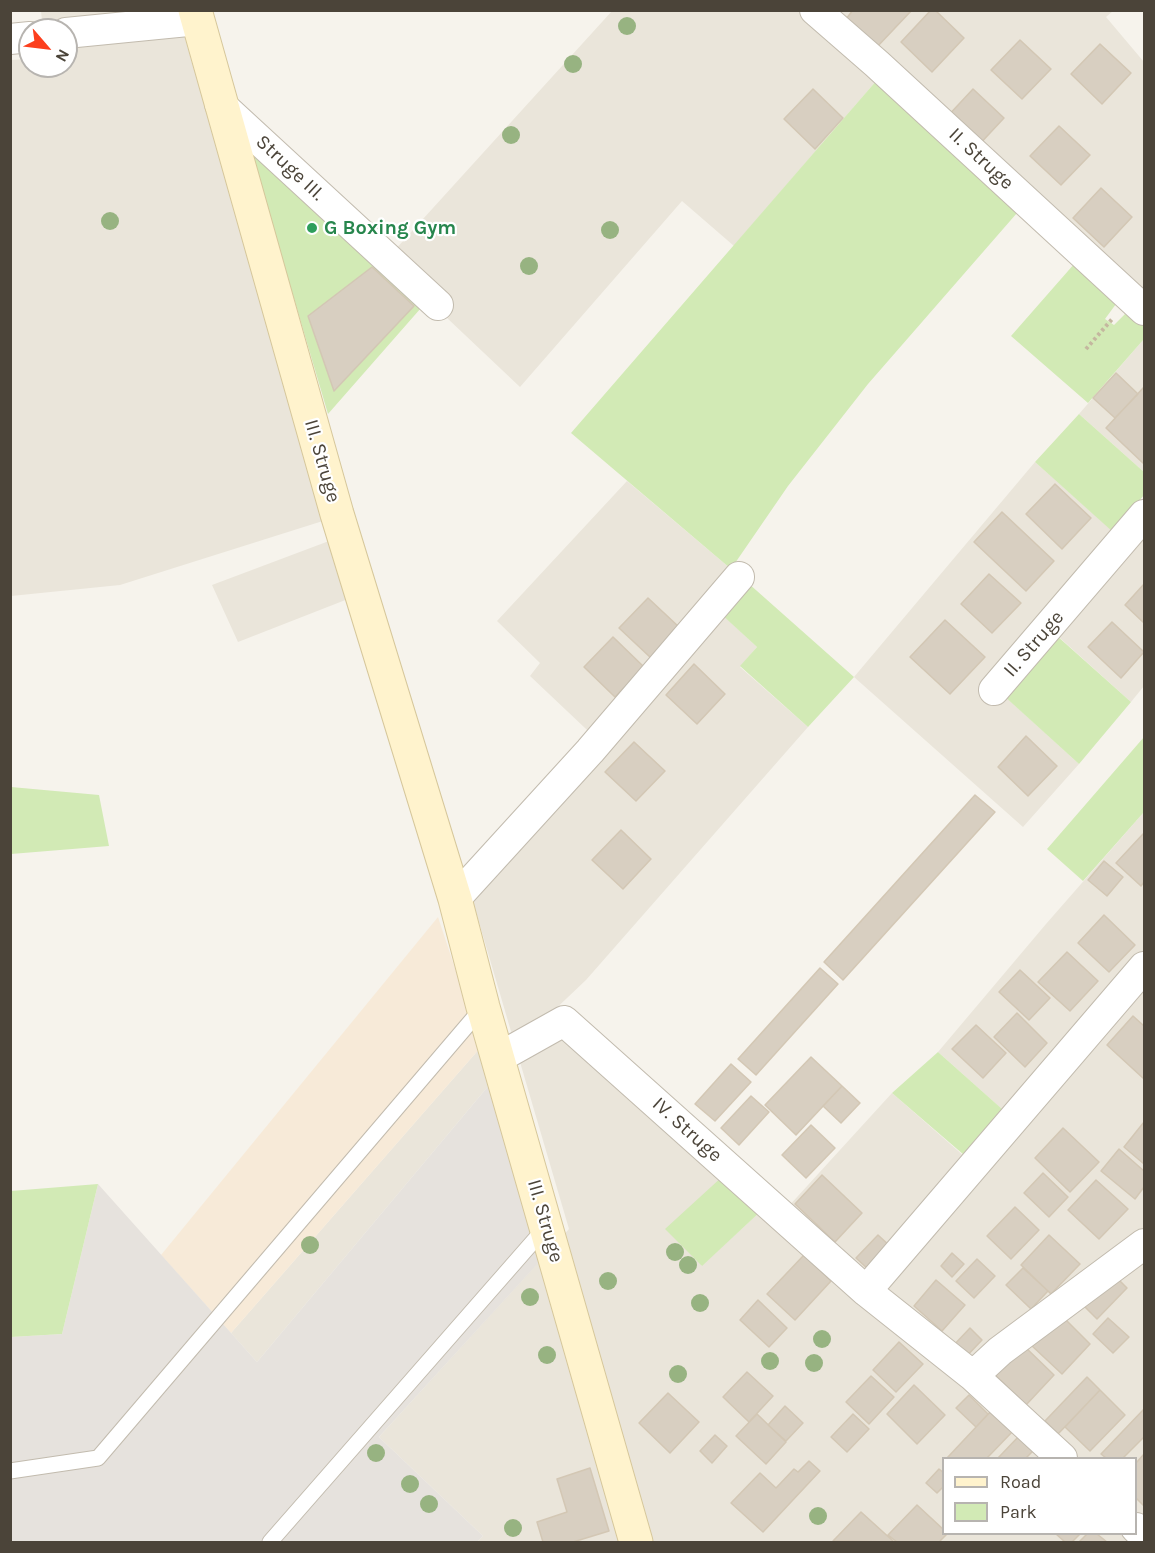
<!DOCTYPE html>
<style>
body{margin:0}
#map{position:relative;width:1155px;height:1553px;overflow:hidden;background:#f6f3ec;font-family:Karla,sans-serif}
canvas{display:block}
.frame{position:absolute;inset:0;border:12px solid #4b4439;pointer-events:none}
.legend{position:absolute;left:942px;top:1457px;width:195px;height:78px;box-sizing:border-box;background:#fff;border:2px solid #b7b4b0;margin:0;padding:8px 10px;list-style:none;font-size:18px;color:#4b4439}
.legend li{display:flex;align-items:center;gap:12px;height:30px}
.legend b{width:30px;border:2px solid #b7b4b0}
.north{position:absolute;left:18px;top:18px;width:60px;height:60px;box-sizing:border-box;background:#fff;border:2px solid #b7b4b0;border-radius:50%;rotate:118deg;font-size:16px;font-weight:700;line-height:24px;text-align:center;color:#4b4439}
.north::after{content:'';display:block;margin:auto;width:21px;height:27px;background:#fc3f1d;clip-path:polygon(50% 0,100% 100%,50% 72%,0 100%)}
</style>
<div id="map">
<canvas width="1155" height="1553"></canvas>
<div class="frame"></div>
<ul class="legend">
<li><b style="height:8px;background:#fff3cd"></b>Road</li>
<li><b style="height:16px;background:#d2eab5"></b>Park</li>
</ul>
<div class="north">N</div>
</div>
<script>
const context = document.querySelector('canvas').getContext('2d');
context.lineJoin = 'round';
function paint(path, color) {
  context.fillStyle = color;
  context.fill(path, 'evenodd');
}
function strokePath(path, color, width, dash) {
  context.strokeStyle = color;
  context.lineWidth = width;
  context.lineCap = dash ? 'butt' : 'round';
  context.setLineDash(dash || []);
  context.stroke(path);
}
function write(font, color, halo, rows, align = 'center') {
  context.font = font + ' Karla,sans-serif';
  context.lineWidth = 4.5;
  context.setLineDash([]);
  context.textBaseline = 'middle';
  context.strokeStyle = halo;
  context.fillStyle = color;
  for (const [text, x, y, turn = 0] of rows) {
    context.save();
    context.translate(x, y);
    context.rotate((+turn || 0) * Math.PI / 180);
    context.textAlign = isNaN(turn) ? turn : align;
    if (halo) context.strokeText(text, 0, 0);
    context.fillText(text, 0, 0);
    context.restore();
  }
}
paint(new Path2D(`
 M41,11H177L326,520L120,585L11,596V60L30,59V66H66V30H43Z
 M612,11H1113L1106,17L1144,62V295L877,80L734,246L682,201L520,387L428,300L393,252Z
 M1144,339V472L1079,414Z
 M1035,462L1130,546L1144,530V686L1131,702L1040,620L987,680L1079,764L1023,827L854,677Z
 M627,481L731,569L708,601L757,647L740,667L808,727L586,980L547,1017L723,1176L701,1266L761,1211L787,1208L892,1093L981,1171L1022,1127L938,1052L1046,924L1144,812V1542H477L483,1536L379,1437L569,1229L471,895L604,746L530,676L540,663L497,621ZM944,1458H1136V1534H944Z
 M329,541L348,599L238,642L212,585Z
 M481,1047L490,1084L257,1362L231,1333Z`), '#eae5da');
paint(new Path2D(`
 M438,917L481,1047L231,1333L161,1255Z`), '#f7ead8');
paint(new Path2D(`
 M490,1084L543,1258L379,1437L483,1536L477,1542H11V1337L62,1334L98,1184L257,1362Z`), '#e6e2dd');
paint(new Path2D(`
 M877,80L1017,213L868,384L788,486L731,569L571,433Z
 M266,150L428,300L328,414L252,156Z
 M1075,263L1116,304L1105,319L1114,325L1125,314L1132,316L1144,325V339L1088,403L1011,336Z
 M1079,414L1144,472V495L1113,532L1035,462Z
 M748,583L854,677L808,727L740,666L757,647L720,613Z
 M1056,635L1131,702L1079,764L1003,695Z
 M1144,737V812L1083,881L1047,849Z
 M11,787L99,795L109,846L11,854Z
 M938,1052L1011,1117L971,1161L892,1093Z
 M723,1176L761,1211L702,1266L665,1229Z
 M98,1184L62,1334L11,1337V1191Z`), '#d2eab5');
const building = new Path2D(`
 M853,10H912L876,48L846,19Z
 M931,10H935L964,38L932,72L901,42Z
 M1020,40L1051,69L1022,99L991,70Z
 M1100,44L1131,73L1102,104L1071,74Z
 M813,89L843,118L815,149L784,119Z
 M973,89L1004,118L976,148L945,119Z
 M1059,126L1090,155L1061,185L1030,156Z
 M1101,188L1132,217L1104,247L1073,218Z
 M372,267L414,306L334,391L308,316Z
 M1116,373L1138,394L1115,418L1093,398Z
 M1144,387V464L1106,428Z
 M1055,484L1091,518L1062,549L1026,514Z
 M1002,512L1054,561L1026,591L974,542Z
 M989,574L1021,603L992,633L961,604Z
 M1144,584V623L1125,605Z
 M648,598L679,627L651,658L619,628Z
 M945,620L985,657L950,694L910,657Z
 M1112,622L1144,652L1121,678L1088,647Z
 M613,637L644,667L615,697L584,667Z
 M694,664L725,694L697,724L666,695Z
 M1026,736L1057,766L1028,796L998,767Z
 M634,742L665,771L636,801L605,772Z
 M975,795L995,812L843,980L824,962Z
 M621,830L651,859L623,889L592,860Z
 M1143,834L1144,836V882L1141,886L1116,863Z
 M1104,861L1123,877L1107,896L1088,880Z
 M1104,915L1135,945L1109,972L1078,943Z
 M1067,952L1098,981L1070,1011L1038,982Z
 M820,968L838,984L756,1075L738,1059Z
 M1020,970L1050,998L1029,1020L999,992Z
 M1017,1013L1047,1043L1025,1067L994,1037Z
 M1133,1016L1144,1026V1079L1107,1045Z
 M976,1025L1006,1053L983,1078L952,1049Z
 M811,1057L842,1086L796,1135L765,1105Z
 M731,1064L751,1082L715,1121L695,1104Z
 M842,1086L860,1103L841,1123L823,1106Z
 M751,1096L769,1112L739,1145L721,1128Z
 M1144,1122V1164L1124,1147Z
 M811,1125L835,1148L806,1178L782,1155Z
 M1063,1128L1099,1162L1070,1192L1035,1158Z
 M1119,1149L1144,1171V1187L1135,1199L1101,1171Z
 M1043,1173L1068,1197L1049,1217L1024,1193Z
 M822,1175L862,1213L835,1242L795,1204Z
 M1096,1180L1128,1209L1099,1239L1068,1210Z
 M1015,1207L1039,1230L1011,1259L987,1236Z
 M878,1235L891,1247L869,1270L856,1258Z
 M1049,1235L1080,1264L1051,1294L1021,1265Z
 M952,1253L964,1264L952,1277L941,1266Z
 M804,1255L831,1281L795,1320L767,1294Z
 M977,1259L995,1276L974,1298L956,1281Z
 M1023,1268L1048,1291L1031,1309L1006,1285Z
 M1113,1274L1127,1288L1097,1319L1083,1305Z
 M936,1280L965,1305L942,1331L914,1306Z
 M758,1300L787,1328L769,1347L740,1320Z
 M1060,1314L1090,1344L1062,1374L1031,1345Z
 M1108,1318L1129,1337L1113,1353L1093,1334Z
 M970,1328L982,1340L963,1360L951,1348Z
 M899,1342L923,1364L896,1392L873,1370Z
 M1023,1345L1054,1375L1026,1405L995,1375Z
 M747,1372L773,1396L749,1422L723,1397Z
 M871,1376L894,1397L869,1424L846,1402Z
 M1087,1377L1100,1390L1058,1434L1045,1421Z
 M914,1385L945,1415L917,1444L887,1414Z
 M1100,1390L1125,1415L1090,1451L1065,1427Z
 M668,1393L699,1422L670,1453L639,1423Z
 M969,1395L988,1414L976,1427L956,1408Z
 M785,1406L803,1423L786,1441L768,1425Z
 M993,1409L1014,1430L987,1458H947Z
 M1144,1409V1437L1123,1458H1106L1101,1454Z
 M757,1414L786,1442L766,1464L736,1436Z
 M853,1414L869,1429L847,1452L831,1437Z
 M715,1435L727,1446L712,1463L700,1451Z
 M1020,1435L1035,1449L1026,1458H998Z
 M1144,1454V1506L1136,1498V1463Z
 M809,1461L820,1471L763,1532L731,1503L760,1473L776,1488L794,1469L798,1472Z
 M590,1468L609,1531L573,1542H543L537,1522L567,1512L557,1479Z
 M939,1469L944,1473V1486L937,1493L926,1483Z
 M917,1505L944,1530V1534H947L939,1542H897L888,1535Z
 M861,1512L893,1541L892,1542L833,1541Z
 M1056,1534H1080L1072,1542H1065Z
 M1087,1534H1097L1107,1542H1079Z`);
paint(building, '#d8cfc1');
strokePath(building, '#d3c7b4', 1.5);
const lane = new Path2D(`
 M10,1471L98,1458L483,1007
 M270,1542L545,1228`);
const street = new Path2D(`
 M815,10L877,64L1144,310
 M66,33L198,20
 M10,39L30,37
 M220,104L438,305
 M994,690L1144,515
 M455,899L590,751L739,577
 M498,1058L564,1021L866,1291L973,1376L1062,1458
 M866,1291L1144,967
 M973,1376L1000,1351L1144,1244
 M1136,1528L1144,1536`);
const secondary = new Path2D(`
 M195,10L337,514L455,899L483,1007L636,1542`);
strokePath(lane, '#c2bbae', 17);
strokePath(street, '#c2bbae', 32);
strokePath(secondary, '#d6c79b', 35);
strokePath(new Path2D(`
 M1086,349L1113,318`), '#c4b79f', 4, [3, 3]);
strokePath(lane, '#fff', 15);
strokePath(street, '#fff', 30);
strokePath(secondary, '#fff3cd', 33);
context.fillStyle = '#97b381';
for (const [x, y] of [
 [627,26],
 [573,64],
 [511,135],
 [110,221],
 [610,230],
 [529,266],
 [310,1245],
 [675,1252],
 [688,1265],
 [608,1281],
 [530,1297],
 [700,1303],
 [822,1339],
 [547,1355],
 [770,1361],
 [814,1363],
 [678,1374],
 [376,1453],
 [410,1484],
 [429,1504],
 [818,1516],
 [513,1528]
]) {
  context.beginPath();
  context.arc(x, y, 9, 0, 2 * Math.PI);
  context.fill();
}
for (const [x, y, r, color] of [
 [312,228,6,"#2e9e5b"]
]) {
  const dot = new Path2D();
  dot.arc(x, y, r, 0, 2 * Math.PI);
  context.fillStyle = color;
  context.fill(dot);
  strokePath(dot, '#fff', 2);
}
write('20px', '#4b4439', '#fff', [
 ["II. Struge",981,159,43],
 ["Struge III.",290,168,43],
 ["III. Struge",322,461,74],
 ["II. Struge",1034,644,-49],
 ["IV. Struge",687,1130,42],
 ["III. Struge",545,1221,74]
]);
write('bold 20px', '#27864d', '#fff', [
 ["G Boxing Gym",324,228]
], 'left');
</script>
